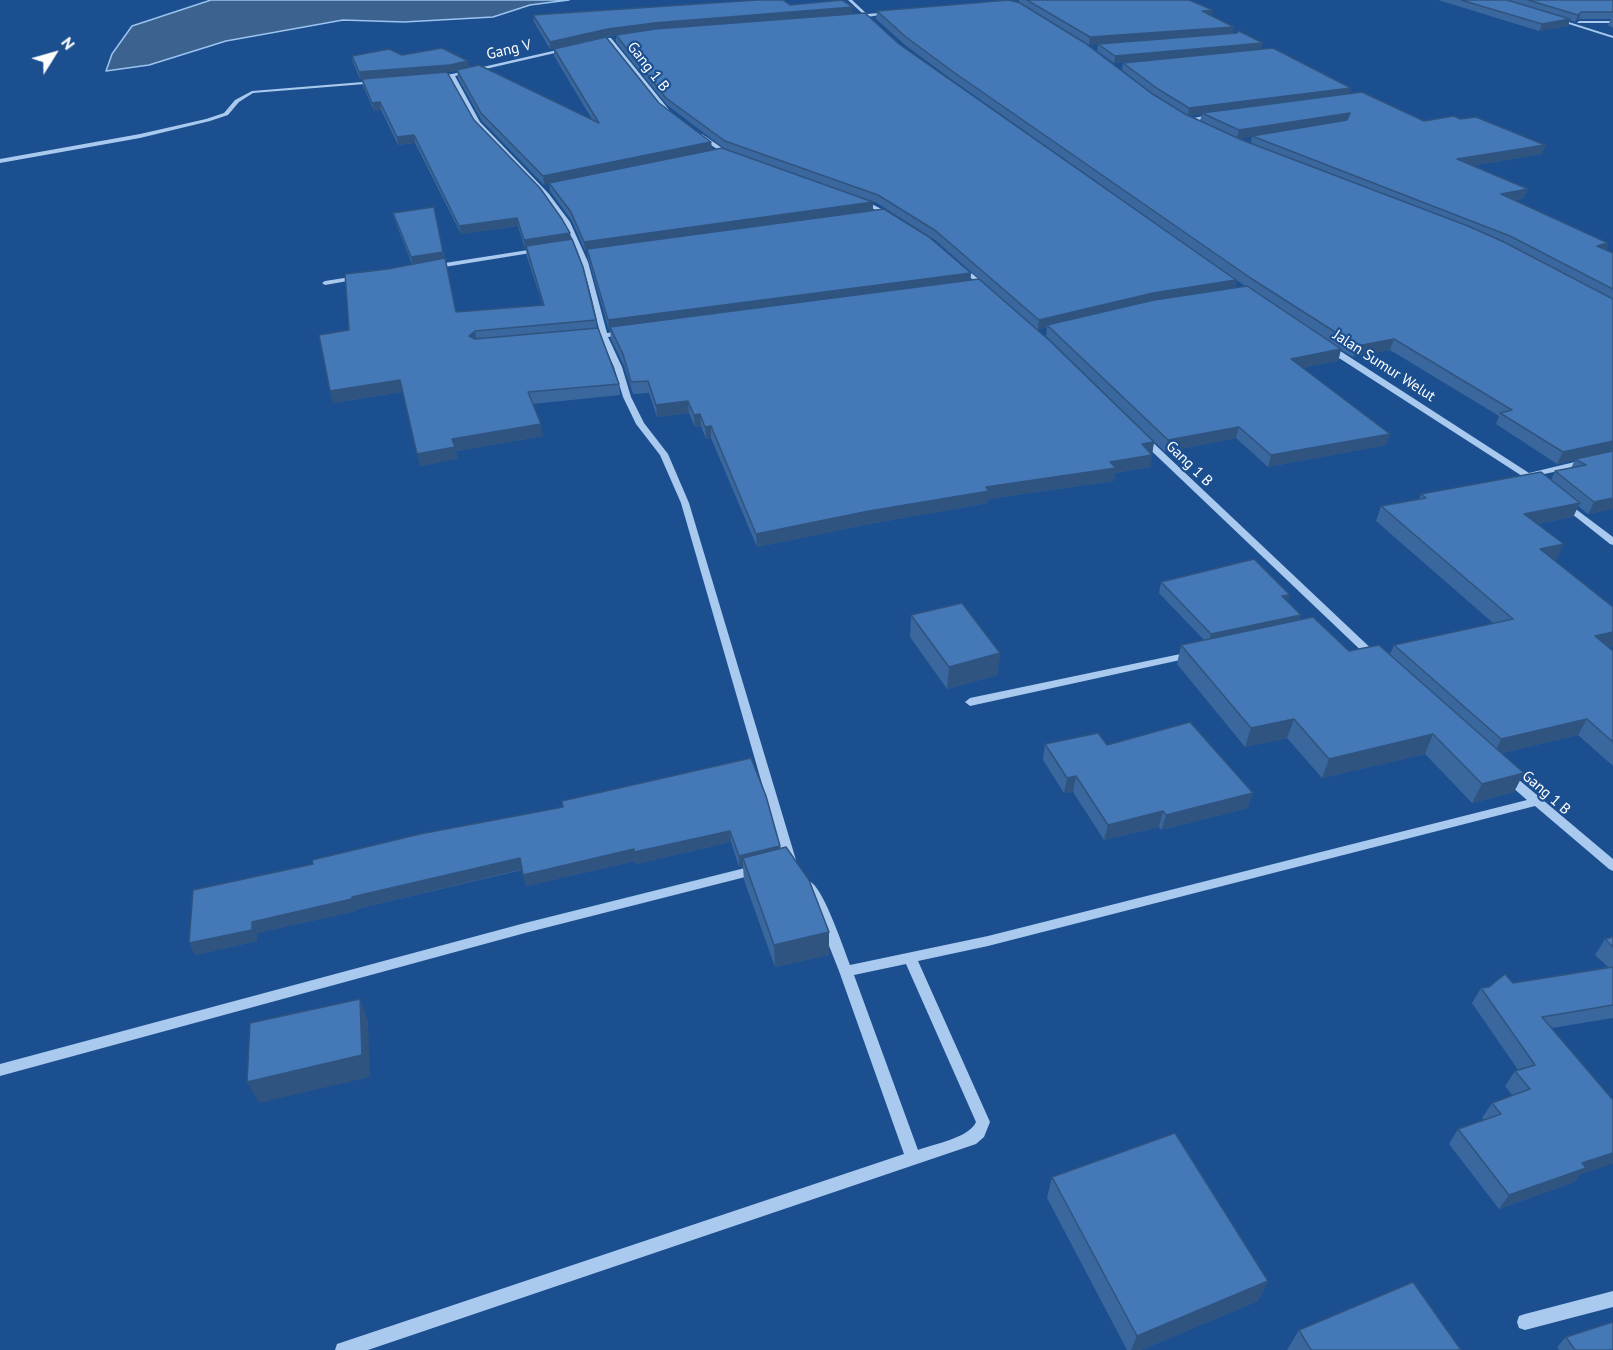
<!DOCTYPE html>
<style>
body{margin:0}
#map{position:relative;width:1613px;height:1350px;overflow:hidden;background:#1b4f8f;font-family:"PT Sans",sans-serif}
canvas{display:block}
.north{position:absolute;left:24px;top:24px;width:60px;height:60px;-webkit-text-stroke:4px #1b4f8f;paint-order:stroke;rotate:53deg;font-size:16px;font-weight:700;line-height:24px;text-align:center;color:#fff}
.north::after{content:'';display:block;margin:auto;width:21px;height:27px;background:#fff;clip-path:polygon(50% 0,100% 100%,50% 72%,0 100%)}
</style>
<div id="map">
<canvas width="1613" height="1350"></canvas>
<div class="north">N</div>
</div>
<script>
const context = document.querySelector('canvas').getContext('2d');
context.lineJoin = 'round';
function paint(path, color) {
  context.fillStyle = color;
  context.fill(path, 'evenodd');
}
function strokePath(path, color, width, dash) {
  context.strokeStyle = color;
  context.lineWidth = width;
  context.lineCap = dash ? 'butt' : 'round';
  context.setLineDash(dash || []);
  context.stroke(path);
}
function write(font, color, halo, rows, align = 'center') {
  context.font = font + ' "PT Sans",sans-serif';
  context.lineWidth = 4.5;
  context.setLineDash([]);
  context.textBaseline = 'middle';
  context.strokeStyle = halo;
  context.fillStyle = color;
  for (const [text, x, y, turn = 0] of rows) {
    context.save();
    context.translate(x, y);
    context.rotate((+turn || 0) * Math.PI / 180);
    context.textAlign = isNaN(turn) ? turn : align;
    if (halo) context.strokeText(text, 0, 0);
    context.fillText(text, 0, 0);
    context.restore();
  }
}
const water = new Path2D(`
 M211,0H569L530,5L493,17L404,22L343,20L226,41L149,65L106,71L112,54L132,26Z`);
paint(water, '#3c6290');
strokePath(water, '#9cc4f0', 1.5);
paint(new Path2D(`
 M848,0H852L867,14L891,12L893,13L867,17H854V15L863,14Z
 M1553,17L1613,36V38L1553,19Z
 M1579,21H1613V23H1577Z
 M607,38H611L670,111V113H666Z
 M566,48L568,50L455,76L480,122L549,194L570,222L588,262L607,333L623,331L627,333L623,335L608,337L622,367L631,397L644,423L668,454L689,503L796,860L794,863L790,865L786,863L784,860L681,503L660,455L636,424L623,397L614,367L601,338H597L593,336L600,333C590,291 581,244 555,209C532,178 500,155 477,125C465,110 459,93 450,77H435L433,76L452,74Z
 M375,81L377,83L253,93L239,102L228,115L210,121L140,138L0,163V159L140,134L206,119L224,113L235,100L252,91Z
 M1215,114L1217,117L1186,122L1183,120Z
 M698,134H702L732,155L727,156L698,136Z
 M860,198L893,215L894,216L889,217L858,201V199Z
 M541,248L544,250L543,251L432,269L429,267L432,265Z
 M958,265H962L989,288V290H985L958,267Z
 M357,276L360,278L359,279L325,285L322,283L325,281Z
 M1325,345H1331L1529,473L1583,460L1587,463L1586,465L1535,476L1543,483L1539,486L1536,485L1325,349Z
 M1140,436H1146L1378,655L1379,657L1378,659H1370L1140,440Z
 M1565,501L1613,537V545L1610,544L1562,506V502Z
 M1190,652L1195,655L1194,657L970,706L965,702L970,698Z
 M1508,773L1512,774L1613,859V871L1609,869L1535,806L988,946L918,961L990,1122L984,1137L976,1144L368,1350H335L337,1344L343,1342L904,1154L839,971L813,905L801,886L803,883C806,881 808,880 812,883C825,893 843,947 850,965L988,936L1527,800L1504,780L1502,777L1504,774ZM906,964L976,1122C969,1138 934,1144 918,1150L854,975Z
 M757,865L761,867L763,870L761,873L525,933L0,1076V1064L525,923Z
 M1613,1291V1307L1525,1330L1519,1328L1517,1322L1519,1316L1525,1314Z`), '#a9c9ee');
paint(new Path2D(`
 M1019,0H1189L1212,16L1232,34L1261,49L1351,88L1349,94L1424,121L1460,119L1545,145L1542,154L1472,166L1528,189L1524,198L1514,201L1608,243L1606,250L1613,253V509L1588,514L1578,506L1573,517L1538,524L1557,559L1553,560L1613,607V646L1608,647L1613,651V766L1578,735L1502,753L1514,792L1472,803L1425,754L1322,778L1287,738L1245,747L1177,664L1181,645L1204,640L1159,593L1161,582L1288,602L1301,615L1299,620L1349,651L1390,654L1394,645L1493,623L1376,521L1381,506L1419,499L1421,494L1551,480L1555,471L1571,468L1575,460L1557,464L1496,424L1499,416L1390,350L1353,357L1341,350L1338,361L1303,368L1390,434L1386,445L1268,467L1236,438L1165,452L1046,336L1047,327L1038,330L935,240L877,203L725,149L667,105L616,42V35L550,49L534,22L533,15L790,5L852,14L899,44L1236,280L1235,288L1245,286L951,79L905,45L876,19L877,11L1019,2ZM1062,29L1089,45L1098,44L1097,51L1114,63L1206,55L1123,63L1122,70L1156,96ZM1202,114L1200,121L1188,116ZM1252,136L1251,143L1239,138Z
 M1438,0H1613V28L1608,25L1611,19H1579L1575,22L1570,20L1568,26L1539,31Z
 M554,49L659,103L711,142L712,150L620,169L873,202V210L971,273L970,281L1154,442L1150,467L1115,473L1114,481L988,499V503L869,524L757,547L711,438L706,439L701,426L695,427L689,413L657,417L649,393L633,394L624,366L611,339L610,329L609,330L588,258L587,250L585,251L572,221L550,191L549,183L544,185L482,121L458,78L457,70L447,72L474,120L570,239L596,320L597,328L619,384L620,395L533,404L543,436L456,451L457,459L420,466L402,392L333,403L349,330L388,269L412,264L395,221L393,213L434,207L456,312L543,305L527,257L526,249H525L518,226L461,234L415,143L398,145L381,110L374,111L363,86L362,79H360L353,63L352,56L402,55L469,68L593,121L554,56Z
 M911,615L1000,653L997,675L947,689L910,637Z
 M1045,744L1107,745L1248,808L1161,830L1159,827L1104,840L1073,792L1064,793L1043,760Z
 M751,758L780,849L829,932V955L775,967L744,880L743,867H739L731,842L636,864L635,861L526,886L522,870L356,909V911L257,933V941L195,955L313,864L563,807Z
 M1613,937V1018L1552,1028L1581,1174L1574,1182L1499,1209L1449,1144L1458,1129L1484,1120L1482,1118L1492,1103L1513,1096L1505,1086L1515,1071L1518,1070L1472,1003L1481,988L1608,967L1595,955L1605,939Z
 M1052,1177L1268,1281L1258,1301L1141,1350H1127L1047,1198Z
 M1299,1330L1461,1350H1287Z
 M1566,1337L1613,1350H1559L1557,1347Z`), '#3a679d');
paint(new Path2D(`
 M853,7L852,14L655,30L608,36L550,49V42L608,29L654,23Z
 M1213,10L1212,17L1202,11Z
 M1581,12L1579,19L1575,22L1578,15Z
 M1570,19L1568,26L1539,31L1542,24Z
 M1234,27L1232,35L1089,45L1090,37Z
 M1263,43L1261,50L1114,63L1115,56Z
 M468,61L469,68L452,72L360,79L359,72Z
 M1351,88L1349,95L1188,116L1189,108Z
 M380,102L381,110L374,111L372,103Z
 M1350,113L1347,122L1237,139L1239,130Z
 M414,135L415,143L398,145L397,137Z
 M711,142L712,150L544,185L543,176Z
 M1545,145L1542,154L1454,169L1457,159Z
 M1528,189L1524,198L1497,204L1501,194Z
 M873,202V211L585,251L584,242Z
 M517,218L518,226L461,234L459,226Z
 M570,233L571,242L525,249L524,240Z
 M1608,243L1604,254L1597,246Z
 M443,252L445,261L413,266L411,257Z
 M971,273L970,282L609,330L608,320Z
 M1236,280L1234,290L1047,325V327L1038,330L1039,320L1153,293Z
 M475,331L477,342L469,336Z
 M1394,339L1390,350L1353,357L1357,346Z
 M1341,349L1338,361L1288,371L1291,359Z
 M400,380L402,392L333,403L330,391Z
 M688,401L689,413L657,417L656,405Z
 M700,414L701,426L695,427L694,415Z
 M541,424L543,436L456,451L457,459L420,466L417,454L452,439Z
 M711,426V438L706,439L705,427Z
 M1239,427L1236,438L1165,452L1168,440Z
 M1390,434L1386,445L1268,467L1271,455Z
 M1613,441V452L1557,464L1563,452Z
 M1154,442L1152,454L1142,444Z
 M1152,455L1150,467L1115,473L1114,481L988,499V503L869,524L757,547L756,534L1110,462Z
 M1613,498V509L1588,514L1594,502Z
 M1580,503L1573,517L1518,528L1524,514Z
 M1564,544L1557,559L1533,564L1540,549Z
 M1290,595L1286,606L1282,596Z
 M1301,615L1297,626L1208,645L1211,634Z
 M1613,632V646L1587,651L1595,636Z
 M1000,653L997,675L947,689L949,667Z
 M1294,719L1287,738L1245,747L1251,728Z
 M1587,719L1578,735L1494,755L1501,739Z
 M1433,734L1425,754L1322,778L1329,759Z
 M1524,773L1514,792L1472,803L1482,784Z
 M1076,776L1073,792L1064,793L1067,778Z
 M1253,793L1248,808L1161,830L1166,815Z
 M1163,811L1159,827L1104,840L1108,825Z
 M730,831L731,842L636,864L634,852Z
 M780,846V857L743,858V867H739V856Z
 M634,849L635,861L526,886L523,875Z
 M520,858L523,869L356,909V911L257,933V941L195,955L189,943L252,922L352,897Z
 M829,932V955L775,967L774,945Z
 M360,999L368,1021L370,1077L259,1103L247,1082Z
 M1613,1153V1164L1581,1174L1574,1182L1499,1209L1509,1195L1582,1163Z
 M1268,1281L1258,1301L1141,1350H1131L1137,1336Z`), '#305480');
const building = new Path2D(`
 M757,0H783L790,5L842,0L853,7L654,23L608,29L550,42L533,15Z
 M1009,0L1020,3L1085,43L1151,93L1185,114L1242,140L1468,226L1504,242L1613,299V441L1563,452L1500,413L1512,410L1394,339L1357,346L1252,279L952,71L906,37L877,11Z
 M1027,0H1189L1213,10L1202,11L1234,27L1090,37Z
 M1461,0H1507L1570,19L1542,24Z
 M1528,0H1613V12H1581L1578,15Z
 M865,13L899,44L1236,280L1153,293L1039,320L936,231L878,195L725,141L666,98L616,35L655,29Z
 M1239,31L1263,43L1115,56L1098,44L1237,33Z
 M606,37L659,103L711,142L543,176L481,113L457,70L479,65L599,123L554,49Z
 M442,48L468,61L450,65L359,72L352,56L389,49L402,55Z
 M1273,48L1351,88L1189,108L1158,89L1123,63Z
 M447,72L474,120L540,188L562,219L570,233L524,240L517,218L459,226L414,135L397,137L380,102L372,103L362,79Z
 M1362,92L1424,121L1454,116L1460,119L1476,117L1545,145L1457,159L1528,189L1501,194L1608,243L1597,246L1613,253V289L1510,236L1252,136L1347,120L1350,113L1239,130L1202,113Z
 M722,148L873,202L584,242L571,212L549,183Z
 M434,207L443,252L411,257L393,213Z
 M884,209L929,237L971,273L608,320L587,249Z
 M572,239L583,267L596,320L475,331L469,336L475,339L598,328L619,384L528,392L541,424L452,439L455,447L417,454L400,380L330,391L319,335L349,330L345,274L388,269L445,258L456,312L544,305L526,246Z
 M979,279L1050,341L1154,442L1142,444L1152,455L1110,462L1116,468L986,487L989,491L869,511L756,534L711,426L705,427L700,414L694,415L688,401L656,405L648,381L631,382L623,354L610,327Z
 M1247,286L1341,349L1291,359L1390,434L1271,455L1239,427L1168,440L1047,325L1154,300Z
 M1613,451V498L1594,502L1555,471L1586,465L1575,459Z
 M1541,472L1580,503L1524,514L1564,544L1540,549L1613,607V632L1595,636L1613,651V742L1587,719L1501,739L1394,645L1513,619L1381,506L1426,498L1421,494Z
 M1254,559L1290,595L1282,596L1301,615L1211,634L1161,582Z
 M962,603L1000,653L949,667L911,615Z
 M1313,617L1349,651L1379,645L1524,773L1482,784L1433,734L1329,759L1294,719L1251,728L1181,645Z
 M1190,722L1253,793L1166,815L1163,811L1108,825L1076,776L1067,778L1045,744L1098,733L1107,745Z
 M751,758L766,796L780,846L739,856L730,831L634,852V849L523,875L520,858L352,897V899L252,922V930L189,943L193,890L313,864L312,860L420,834L563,807L562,801Z
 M786,847L809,880L829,932L774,945L743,858Z
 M1613,937V947L1605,939Z
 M1613,967V1005L1542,1017L1613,1100V1153L1582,1163L1586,1168L1509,1195L1458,1129L1501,1114L1492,1103L1530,1089L1515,1071L1535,1065L1481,988L1489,987L1505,974L1513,983Z
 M360,999L362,1055L247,1082L250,1023Z
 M1175,1133L1268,1281L1137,1336L1052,1177Z
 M1413,1282L1461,1350H1311L1299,1330Z
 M1613,1322V1350H1575L1566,1337Z`);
paint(building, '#4478b7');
strokePath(building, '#305480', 1.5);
write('15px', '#fff', '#1b4f8f', [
 ["Gang V",509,50,-13],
 ["Gang 1 B",648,67,52],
 ["Jalan Sumur Welut",1384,366,33],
 ["Gang 1 B",1189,464,44],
 ["Gang 1 B",1546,793,41]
]);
</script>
